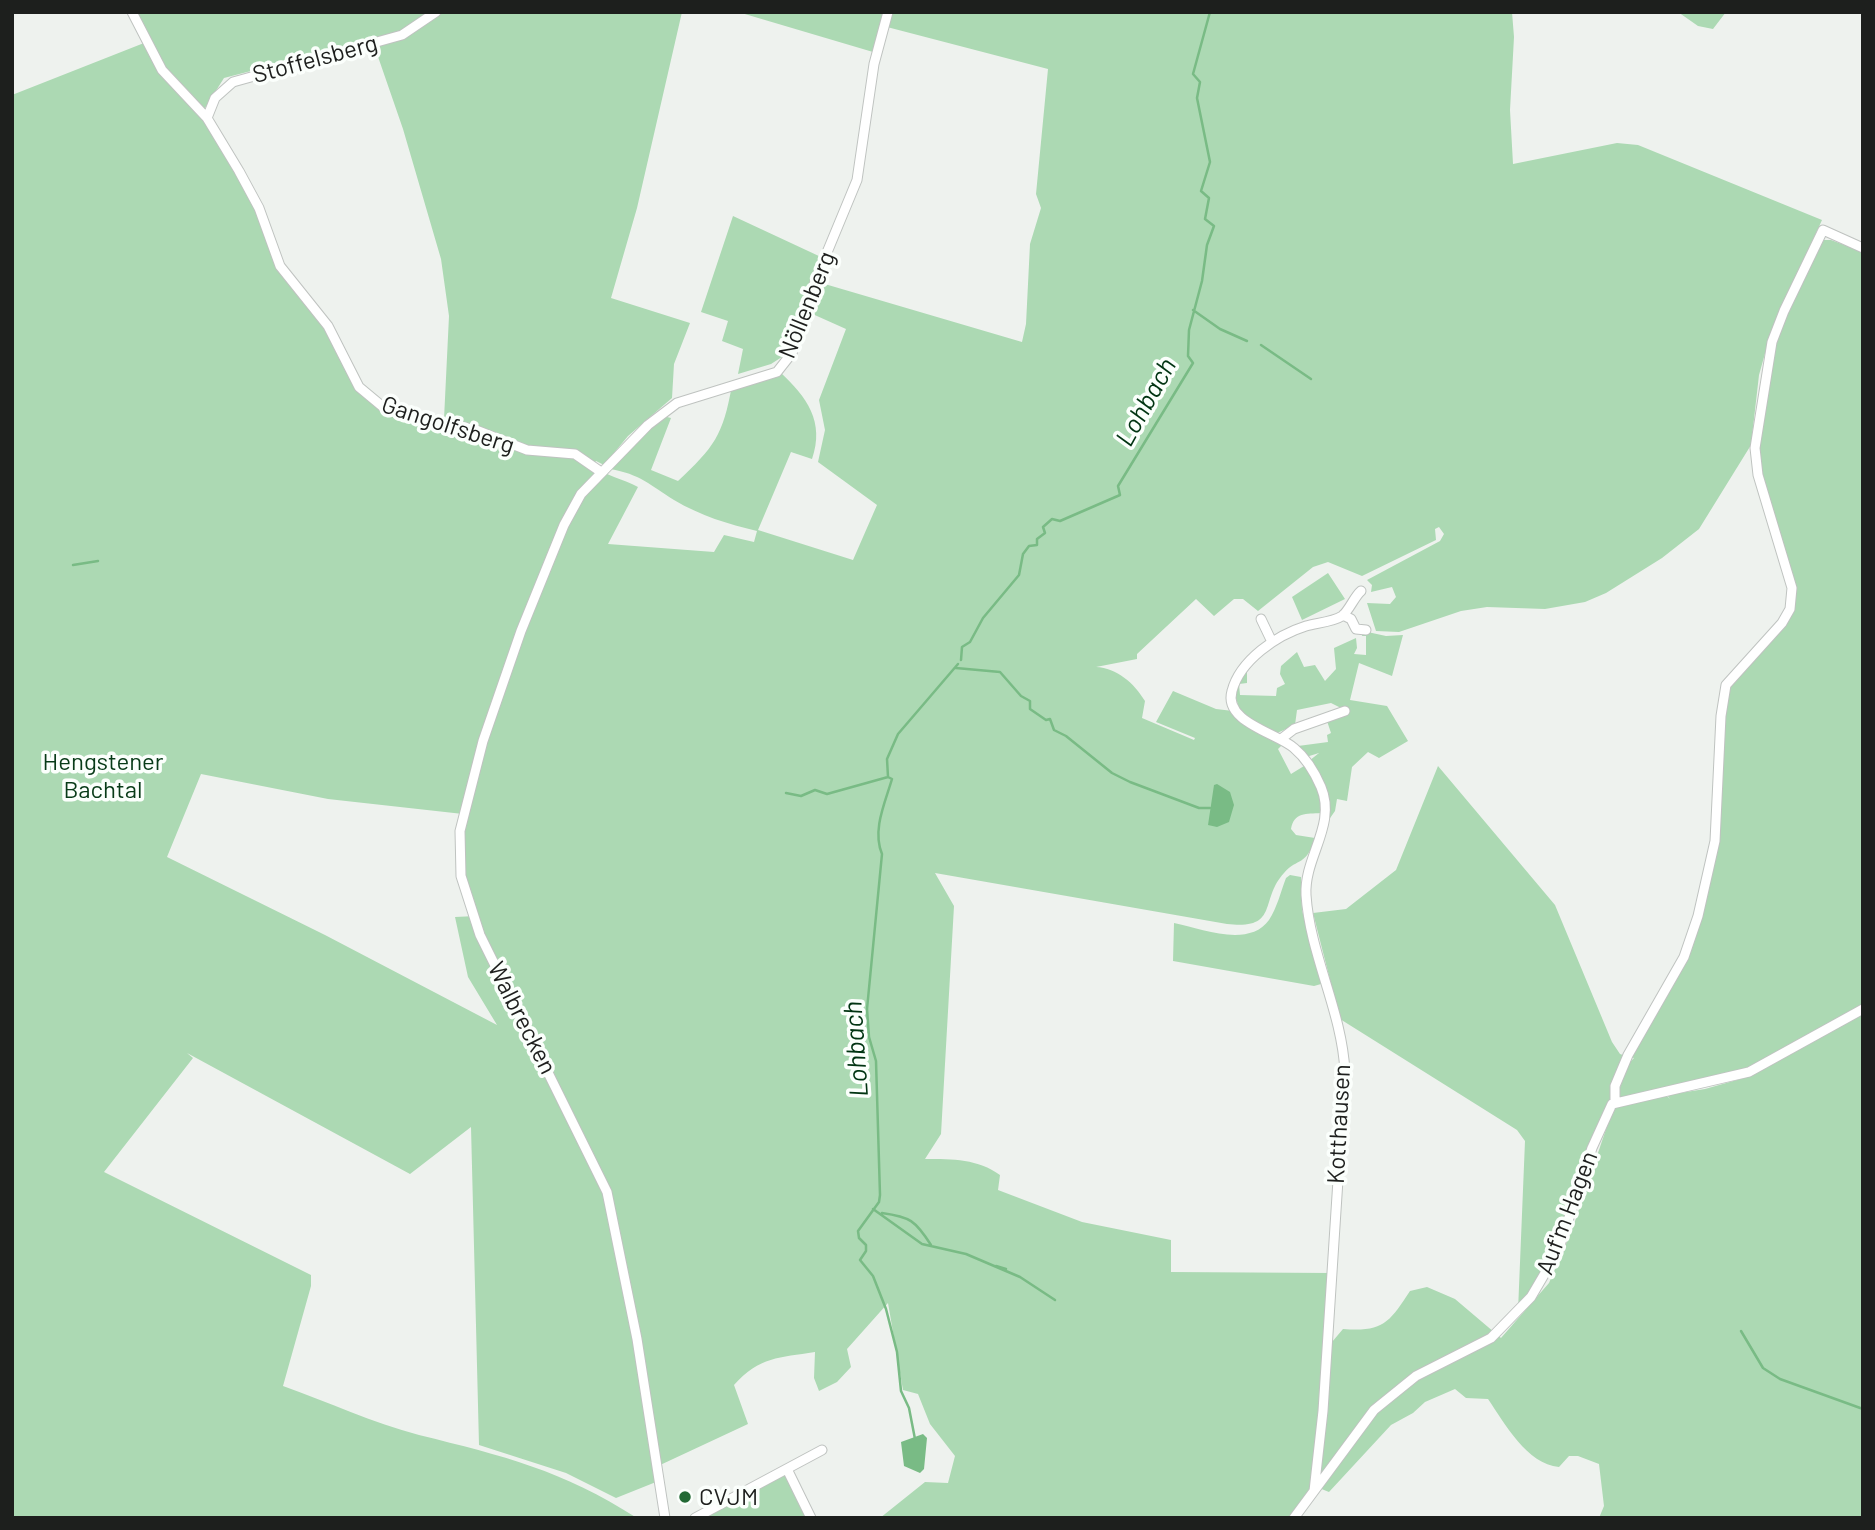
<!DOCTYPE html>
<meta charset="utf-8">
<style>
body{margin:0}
#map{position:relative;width:1875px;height:1530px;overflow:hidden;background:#eef2ee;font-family:Barlow,sans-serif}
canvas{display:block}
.frame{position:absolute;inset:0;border:14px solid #1d1f1d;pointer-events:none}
</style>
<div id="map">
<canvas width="1875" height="1530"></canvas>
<div class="frame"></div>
</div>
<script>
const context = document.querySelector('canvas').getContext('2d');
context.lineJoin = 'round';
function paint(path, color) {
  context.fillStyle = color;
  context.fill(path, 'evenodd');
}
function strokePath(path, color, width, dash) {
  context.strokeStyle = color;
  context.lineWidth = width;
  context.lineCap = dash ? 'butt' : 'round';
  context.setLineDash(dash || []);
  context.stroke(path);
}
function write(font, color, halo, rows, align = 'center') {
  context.font = font + ' Barlow,sans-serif';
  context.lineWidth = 7;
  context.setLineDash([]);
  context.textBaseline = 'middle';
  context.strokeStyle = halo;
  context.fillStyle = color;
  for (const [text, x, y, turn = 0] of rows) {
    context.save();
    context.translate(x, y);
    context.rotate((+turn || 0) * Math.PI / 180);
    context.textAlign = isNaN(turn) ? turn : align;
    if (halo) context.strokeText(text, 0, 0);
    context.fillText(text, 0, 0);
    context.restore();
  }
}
paint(new Path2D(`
 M128,12H432L408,30L224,78L205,108L240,168L284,265L360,383L385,405L444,419L449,316L441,259L403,129L375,48L410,35L440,12H682L637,208L611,298L690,323L674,364L672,398L628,436L604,465L596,461L593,465C605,476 624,479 638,487L608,544L714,552L724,535L754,542L757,531C728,524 701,516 674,500C650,485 640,474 610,469L659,415L671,418L651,470L678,481C714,447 723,436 732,385L780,372C807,397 825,422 812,459L791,452L758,530L853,560L877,505L818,462L825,430L819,400L846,329L808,312L818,282L1022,342L1026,324L1030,244L1041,208L1036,194L1048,69L887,27L891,12H1512L1514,37L1510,110L1513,164L1617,143L1638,145L1822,220L1771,332L1759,375L1751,445L1699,529L1662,558L1606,593L1585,602L1545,609L1487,607L1461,611L1399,632L1376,631L1367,603L1390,604L1396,597L1392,587L1371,592L1372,585L1367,580L1440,541L1444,534L1439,527L1435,529L1436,540L1362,576L1328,562L1313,567L1258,611L1243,599H1234L1214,616L1196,599L1137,654V659L1096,667C1117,668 1134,683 1145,701L1142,718L1194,740L1195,738L1156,722L1173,691L1216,709L1233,711L1283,744L1278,749L1291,774L1304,766C1315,781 1322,794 1321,813C1306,814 1294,812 1291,829L1296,835L1315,838C1306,867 1298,857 1284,873C1259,900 1280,930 1227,924L935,873L954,906L941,1134L925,1159C953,1159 978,1159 1000,1175L998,1190L1082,1222L1171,1240V1272L1331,1273L1314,1473L1308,1492L1288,1518H880L925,1482L948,1483L955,1456L930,1424L918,1394L903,1390L888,1303L847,1349L851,1367L837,1382L819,1391L814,1378L815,1352C779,1358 760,1356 734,1385L748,1424L658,1466L656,1482L616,1498L566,1473L479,1445L471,1127L410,1174L187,1053L193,1058L104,1172L311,1275V1286L283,1386C328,1402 373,1423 419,1435C504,1456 562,1470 637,1518H12V95L144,43ZM201,774L328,799L463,814L464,870L476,916L455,917L468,977L497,1025L325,935L167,857Z
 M738,12H884L873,52Z
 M1678,12H1726L1713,29L1698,26Z
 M733,216L821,257L785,355L771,364L738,374L743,349L722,341L728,321L701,312Z
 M1823,240H1831L1863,252V1005L1748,1069L1660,1089L1670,1099L1667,1095L1705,1089L1751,1076L1863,1013V1518H1599L1604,1506L1599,1464L1578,1456H1569L1559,1467C1527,1464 1505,1424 1488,1399L1466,1398L1455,1389L1425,1402L1413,1413L1391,1425L1329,1492L1319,1488L1332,1342L1343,1329C1383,1332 1389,1323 1410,1291L1427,1287L1455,1299L1501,1338L1549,1283L1572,1230L1628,1064L1634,1058L1630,1057L1667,992L1708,882L1724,694L1774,634L1794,599L1764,490L1758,447L1772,347Z
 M1328,573L1345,599L1302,620L1292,597Z
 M1363,631L1386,636L1403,635L1392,676L1359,663L1350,700L1387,706L1408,741L1379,758L1368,752L1352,767L1347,801L1337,799L1335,811L1328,821L1309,761L1319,753L1306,757L1298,746L1328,742L1327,735L1331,733L1327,721L1335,716L1349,714V712L1331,703L1297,710L1295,725L1275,734L1241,713L1234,693L1247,670V683L1239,684L1240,695L1276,696L1277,688L1285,684L1280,674L1281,666L1297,652L1304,667L1315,665L1325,681L1336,669L1334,648L1356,638L1357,648L1354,654L1366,655V636H1362Z
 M1438,766L1555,905L1612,1042L1620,1054L1626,1056L1557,1251L1518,1311L1525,1141L1517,1130L1340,1019L1313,913L1346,909L1396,870Z
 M1290,875L1301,877L1302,910L1321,984L1314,986L1173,961L1174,923C1202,929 1249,948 1269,920C1277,908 1281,891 1286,878Z
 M787,1469L807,1518H695Z`), '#acd9b3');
paint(new Path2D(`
 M1217,784L1230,792L1234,805L1229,822L1217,827L1208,825L1214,785Z
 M923,1434L927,1438L924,1469L920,1473L904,1466L901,1442Z`), '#79bb85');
strokePath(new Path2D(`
 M1193,310L1220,329L1247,341
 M1261,345L1311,379
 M73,565L98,561
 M961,660L962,647L970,642L983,618L1019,575L1023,554L1029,546L1037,545V539L1045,533L1043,527L1052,519L1060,521L1120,495L1118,486L1193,363L1188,356L1189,330L1202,281L1207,245L1214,226L1205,219L1209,198L1201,191L1210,162L1197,98L1200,82L1193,74L1210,12
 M956,668L1000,672L1021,696L1030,701V709L1046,720L1050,719L1054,730L1066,736L1112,773L1130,782L1199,808H1210
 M786,793L801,796L815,790L827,794L888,777
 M873,1209L922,1244L966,1254L1020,1277L1055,1300
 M882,1213C910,1217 915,1220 931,1245
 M996,1266L1006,1269
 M1741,1331L1763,1368L1780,1379L1863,1409
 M915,1439L909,1408L901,1391L897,1352L886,1309L873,1276L860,1260L866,1251V1245L859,1238L858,1231L879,1202L880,1195L876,1061L869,1037L867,1009L882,854C872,830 885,803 892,779L888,777L887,759L898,734L958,664`), '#79bb85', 2.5);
const street = new Path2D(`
 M132,12L162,70L207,118L239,171L259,208L280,266L328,326L359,387L383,407L476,430L527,450L575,454L601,472
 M207,118L215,98L233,82L402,35L436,12
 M1343,615L1351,619L1356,629L1366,630
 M1261,619L1272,642
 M1281,739L1294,729L1345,711
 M1615,1103V1086L1628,1055L1684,957L1698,916L1715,841L1721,716L1726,685L1782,623L1790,609L1792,588L1758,475L1755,448L1772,342L1784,311L1823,230L1863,248
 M787,1469L811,1518
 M1314,1491L1323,1411L1345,1072C1342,1011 1310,955 1306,895C1304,857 1337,825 1321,787C1315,773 1306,758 1294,748C1277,733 1223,722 1232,691C1240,660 1277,635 1306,626C1316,623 1333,622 1342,616C1349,611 1354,597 1361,591
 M665,1518L637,1339L607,1192L480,935L461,876L460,831L483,741L521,631L564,525L581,494L648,425L677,403L777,372L792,353L816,279L857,180L874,64L888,12
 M695,1518L822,1450
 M1294,1518L1374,1410L1416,1376L1491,1338L1531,1297L1558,1251L1592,1148L1612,1104L1749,1072L1863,1009`);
strokePath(street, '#bfc3c0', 11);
strokePath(street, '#fff', 9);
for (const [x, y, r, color] of [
 [685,1497,7,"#236935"]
]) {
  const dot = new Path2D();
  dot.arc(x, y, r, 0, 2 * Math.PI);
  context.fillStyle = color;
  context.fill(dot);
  strokePath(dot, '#fbfffc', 2.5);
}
write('24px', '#1d1f1d', '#fbfffc', [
 ["Stoffelsberg",315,59,-15],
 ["Nöllenberg",807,305,-68],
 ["Gangolfsberg",448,425,18],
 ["Walbrecken",522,1018,63],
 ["Kotthausen",1339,1124,-87],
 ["Auf'm Hagen",1567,1213,-69]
]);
write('24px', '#083b18', '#fbfffc', [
 ["Hengstener",103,762],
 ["Bachtal",103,790]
]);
write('24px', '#1d1f1d', '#fbfffc', [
 ["CVJM",699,1497]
], 'left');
write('italic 26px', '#013412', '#fbfffc', [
 ["Lohbach",1146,402,-61],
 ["Lohbach",856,1049,-94]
]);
</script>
